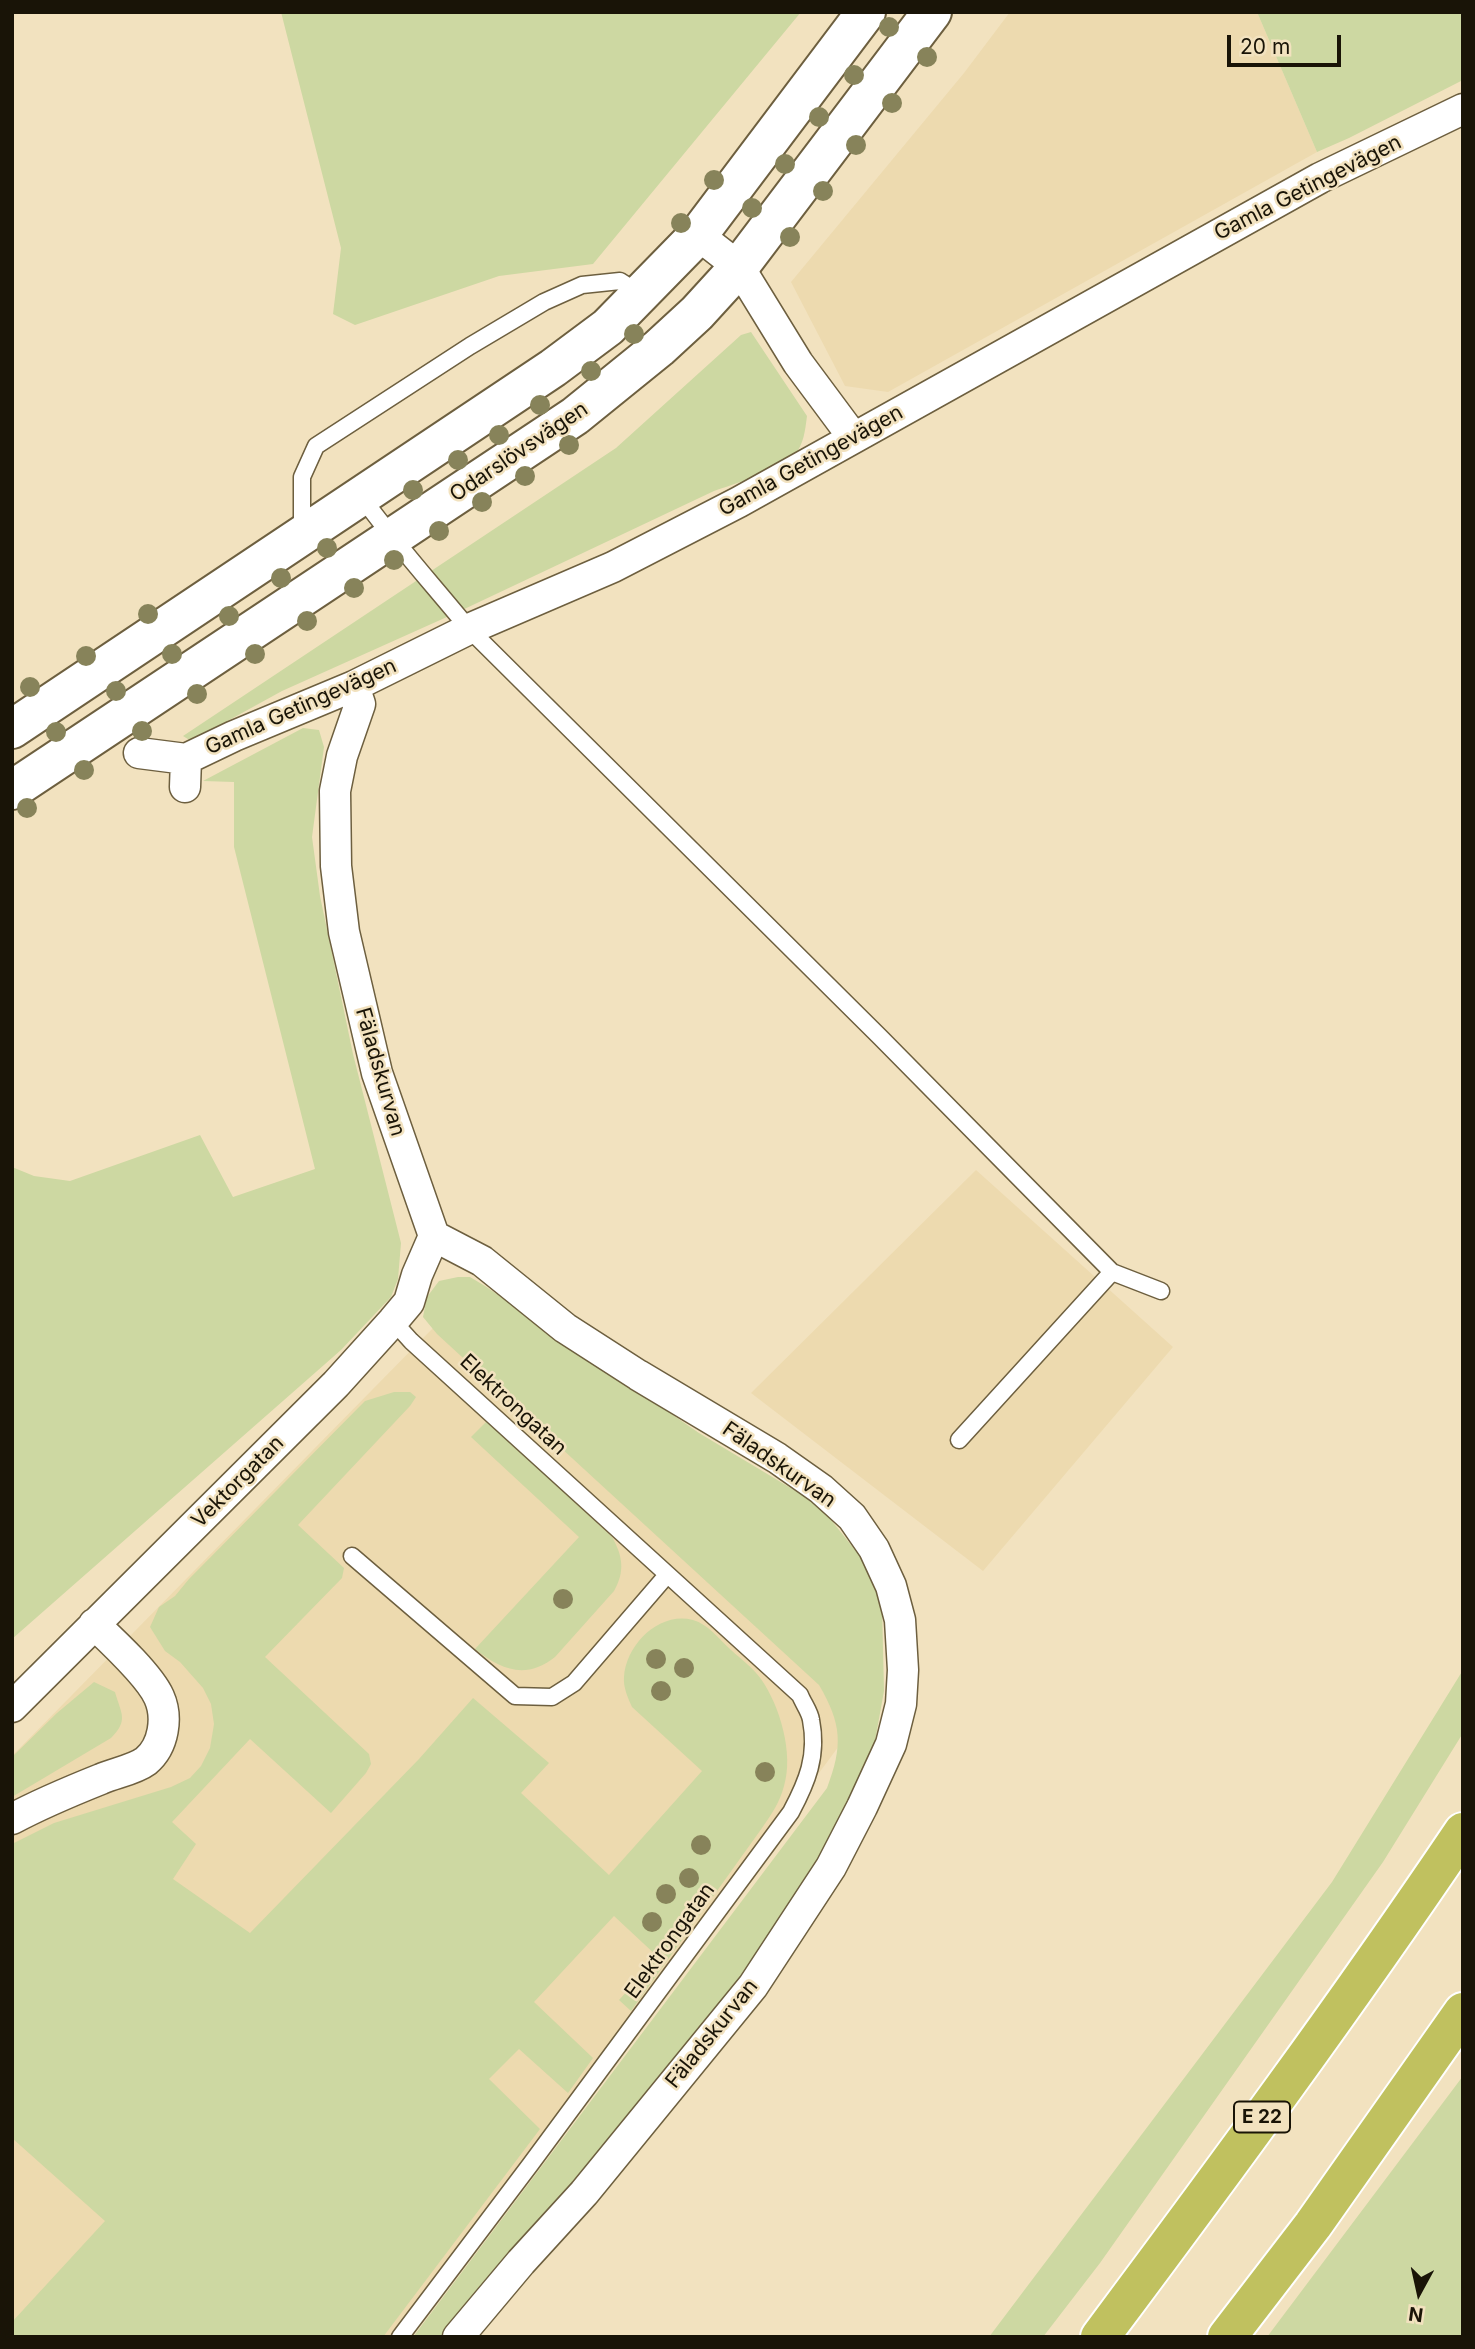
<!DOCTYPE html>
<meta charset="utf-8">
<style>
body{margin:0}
#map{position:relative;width:1475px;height:2349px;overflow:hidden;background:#f2e2bf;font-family:Inter,sans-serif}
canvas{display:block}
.frame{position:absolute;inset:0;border:14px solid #191407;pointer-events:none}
.north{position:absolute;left:1384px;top:2258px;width:70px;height:70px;-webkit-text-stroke:5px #f2e2bf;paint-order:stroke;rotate:188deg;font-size:19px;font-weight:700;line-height:28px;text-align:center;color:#191407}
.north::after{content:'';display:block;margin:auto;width:24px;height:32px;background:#191407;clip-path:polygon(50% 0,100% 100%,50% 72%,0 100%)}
.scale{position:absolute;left:1227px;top:35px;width:114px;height:32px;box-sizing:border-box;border:4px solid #191407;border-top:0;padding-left:9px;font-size:21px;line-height:24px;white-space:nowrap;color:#191407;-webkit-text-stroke:5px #f2e2bf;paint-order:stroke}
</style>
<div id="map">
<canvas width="1475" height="2349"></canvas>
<div class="frame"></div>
<div class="north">N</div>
<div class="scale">20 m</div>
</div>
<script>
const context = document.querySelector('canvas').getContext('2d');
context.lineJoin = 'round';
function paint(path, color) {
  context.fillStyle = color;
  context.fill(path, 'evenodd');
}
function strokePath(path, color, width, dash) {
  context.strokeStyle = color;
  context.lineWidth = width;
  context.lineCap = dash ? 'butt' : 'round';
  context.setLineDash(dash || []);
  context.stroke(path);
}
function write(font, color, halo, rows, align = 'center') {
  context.font = font + ' Inter,sans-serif';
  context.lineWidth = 5;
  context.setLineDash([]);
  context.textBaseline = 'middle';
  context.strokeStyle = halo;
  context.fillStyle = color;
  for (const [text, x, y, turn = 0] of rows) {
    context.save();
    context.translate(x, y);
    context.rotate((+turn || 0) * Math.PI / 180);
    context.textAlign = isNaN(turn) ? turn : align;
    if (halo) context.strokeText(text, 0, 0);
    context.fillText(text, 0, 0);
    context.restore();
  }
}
paint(new Path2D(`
 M1010,12H1257L1317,152L888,392L845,386L791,282L964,73Z
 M976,1170L1173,1347L983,1571L751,1393Z
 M433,1328L870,1704L402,2337H12V1756Z`), '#eddaaf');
paint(new Path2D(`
 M281,12H801L593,264L499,276L355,325L333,314L341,248Z
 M1257,12H1463V80L1349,138L1317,152Z
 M751,332L807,416C805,431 804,444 794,456C784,469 731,485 714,491L458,612L282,691L191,741L183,736L616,448L741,335Z
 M303,728L319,730L324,747L312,837L320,896L353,1054L401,1243L398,1279L391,1297L341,1350L12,1639V1167L34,1176L70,1181L200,1135L233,1197L315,1169L234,847V782L203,781Z
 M458,1277H470L485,1286L699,1433L819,1505L868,1566L882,1605L884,1691L875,1741L850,1800L819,1859L710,2026L571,2188L511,2249L446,2337H413L827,1788C843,1746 842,1724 819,1685L437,1334L423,1317L427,1297L439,1281Z
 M394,1392H410L416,1397L410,1406L298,1525L344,1568L342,1578L265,1657L369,1754L371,1764L366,1773L331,1813L250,1739L172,1822L196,1844L173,1879L250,1933L419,1759L473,1698L549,1763L521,1793L609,1875L702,1771L632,1707C628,1698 623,1687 624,1677C626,1644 660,1611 693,1620C708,1624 720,1640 731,1650C741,1659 753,1668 761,1679C780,1706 794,1754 784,1786C780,1802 771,1815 762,1828L631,2011L619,2000L658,1957L614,1916L534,2002L593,2058L568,2093L519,2049L489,2079L540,2129L383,2337H12V2322L105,2221L12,2138V1844L54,1823L171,1787L190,1778L201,1766L210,1748L214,1724L211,1704L203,1688L180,1662L165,1651L150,1627L159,1607L175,1596L189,1579L365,1401Z
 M487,1421L612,1537C623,1556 625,1572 614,1591L555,1657C526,1680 501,1670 475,1649L579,1537L471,1437Z
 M1463,1670V1733L1383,1862L1100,2263L1043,2337H989L1332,1882Z
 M94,1682L115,1692C121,1714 129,1720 111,1738L12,1797V1757L57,1713Z
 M1463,2076V2337H1267Z`), '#cdd8a2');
const service = new Path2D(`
 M361,496C394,542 433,585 469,629L880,1037L1112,1272L1161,1291
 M302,532V477L316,446L470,346L544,302L582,285L620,281L640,294
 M393,1321L411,1341L800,1695C803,1703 810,1712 811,1720C818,1756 807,1782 791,1812L530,2165L400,2337
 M959,1440L1112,1272
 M352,1556L515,1696L552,1697L574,1683L667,1575`);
const minor = new Path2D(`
 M698,235L739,267L798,363L853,437
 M354,686L360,704L342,756L335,791L336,866L344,932L377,1073L434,1236L482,1261L565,1328L638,1375L777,1458L821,1489L852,1517L874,1549L891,1586L900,1620L903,1670L901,1704L891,1744L862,1807L831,1867L753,1986L584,2193L521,2262L458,2337
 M139,753L186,759L234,736L354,686L469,629L613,567L739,502L1320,178L1463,109
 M185,787L186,759
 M12,1707L336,1384L393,1321L409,1302L417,1275L434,1236
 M12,1819C40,1804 71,1791 101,1779C114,1773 134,1770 146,1761C164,1746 168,1717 159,1697C149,1675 112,1641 94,1624`);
const secondary = new Path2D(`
 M12,729L553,368L608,327L698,235L866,12
 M12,790L575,416L659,348L697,313L739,267L932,12`);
const motorway = new Path2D(`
 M1100,2337C1224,2171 1347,2004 1463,1832
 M1227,2337L1313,2225L1463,2012`);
strokePath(service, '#6d5f3f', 19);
strokePath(minor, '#6d5f3f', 33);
strokePath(secondary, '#6d5f3f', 42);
strokePath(motorway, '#fff', 42);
strokePath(service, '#fff', 16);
strokePath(minor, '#fff', 30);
strokePath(secondary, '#fff', 38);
strokePath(motorway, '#c0c15f', 38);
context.fillStyle = '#87835a';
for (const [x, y] of [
 [889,27],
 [927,57],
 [854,75],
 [892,103],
 [819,117],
 [856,145],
 [785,164],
 [714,180],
 [823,191],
 [752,208],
 [681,223],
 [790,237],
 [634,334],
 [591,371],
 [540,405],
 [499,435],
 [569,445],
 [458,460],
 [525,476],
 [413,490],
 [482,502],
 [439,531],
 [327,548],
 [394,560],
 [281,578],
 [354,588],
 [148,614],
 [229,616],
 [307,621],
 [172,654],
 [255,654],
 [86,656],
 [30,687],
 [116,691],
 [197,694],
 [142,731],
 [56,732],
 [84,770],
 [27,808],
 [563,1599],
 [656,1659],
 [684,1668],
 [661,1691],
 [765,1772],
 [701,1845],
 [689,1878],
 [666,1894],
 [652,1922]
]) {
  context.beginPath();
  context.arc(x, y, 10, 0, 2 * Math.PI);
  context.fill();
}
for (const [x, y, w] of [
 [1262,2117,56]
]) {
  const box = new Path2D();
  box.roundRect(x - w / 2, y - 15.5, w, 31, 5);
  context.fillStyle = '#f2e2bf';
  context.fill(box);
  strokePath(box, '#191407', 2);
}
write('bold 19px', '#191407', null, [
 ["E 22",1262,2117]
]);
write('21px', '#191407', '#f2e2bf', [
 ["Gamla Getingevägen",1308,188,-27],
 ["Odarslövsvägen",519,452,-34],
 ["Gamla Getingevägen",811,461,-29],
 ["Gamla Getingevägen",301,707,-24],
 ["Fäladskurvan",380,1072,74],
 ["Elektrongatan",513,1405,43],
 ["Fäladskurvan",779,1465,35],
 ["Vektorgatan",238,1482,-45],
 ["Elektrongatan",670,1941,-54],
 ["Fäladskurvan",712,2034,-51]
]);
</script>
